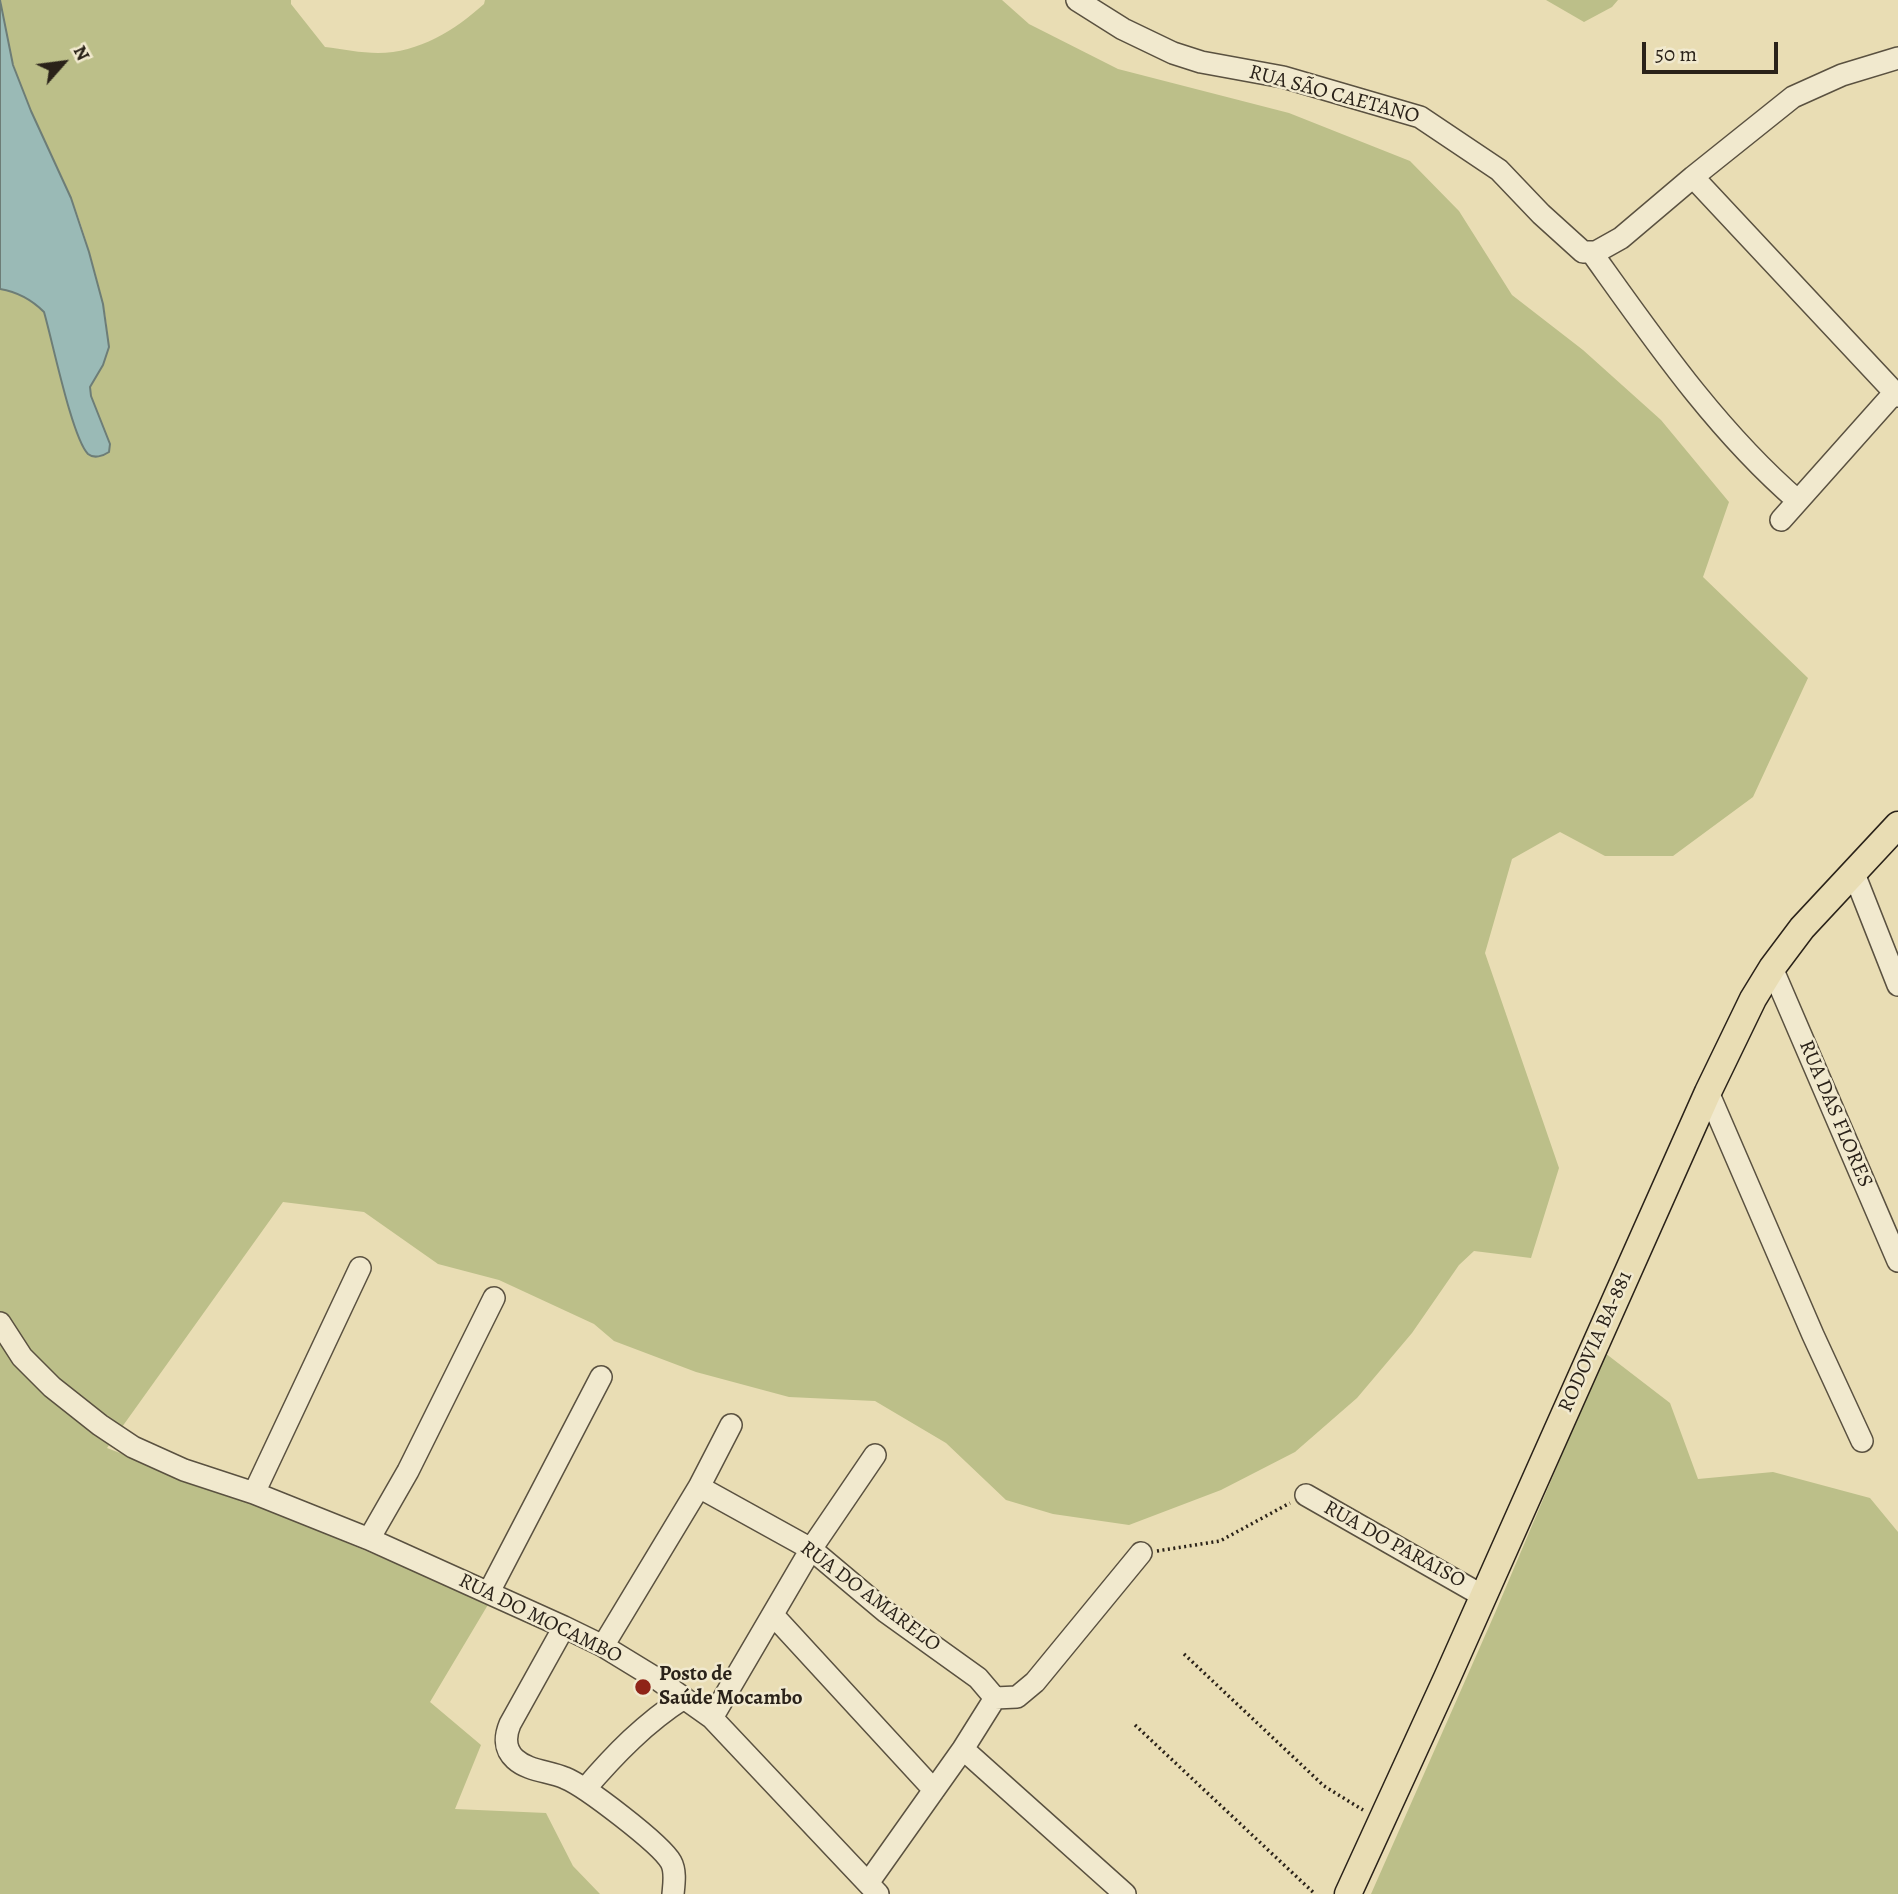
<!DOCTYPE html>
<meta charset="utf-8">
<style>
body{margin:0}
#map{position:relative;width:1898px;height:1894px;overflow:hidden;background:#e9ddb4;font-family:Alegreya,serif}
canvas{display:block}
.north{position:absolute;left:28px;top:28px;width:70px;height:70px;-webkit-text-stroke:5px #f1e9ce;paint-order:stroke;rotate:62deg;font-size:19px;font-weight:700;line-height:28px;text-align:center;color:#2a2219}
.north::after{content:'';display:block;margin:auto;width:24px;height:32px;background:#2a2219;clip-path:polygon(50% 0,100% 100%,50% 72%,0 100%)}
.scale{position:absolute;left:1642px;top:42px;width:136px;height:32px;box-sizing:border-box;border:4px solid #2a2219;border-top:0;padding-left:9px;font-size:21px;line-height:24px;white-space:nowrap;color:#2a2219;-webkit-text-stroke:5px #f1e9ce;paint-order:stroke}
</style>
<div id="map">
<canvas width="1898" height="1894"></canvas>
<div class="north">N</div>
<div class="scale">50 m</div>
</div>
<script>
const context = document.querySelector('canvas').getContext('2d');
context.lineJoin = 'round';
function paint(path, color) {
  context.fillStyle = color;
  context.fill(path, 'evenodd');
}
function strokePath(path, color, width, dash) {
  context.strokeStyle = color;
  context.lineWidth = width;
  context.lineCap = dash ? 'butt' : 'round';
  context.setLineDash(dash || []);
  context.stroke(path);
}
function write(font, color, halo, rows, align = 'center') {
  context.font = font + ' Alegreya,serif';
  context.lineWidth = 5;
  context.setLineDash([]);
  context.textBaseline = 'middle';
  context.strokeStyle = halo;
  context.fillStyle = color;
  for (const [text, x, y, turn = 0] of rows) {
    context.save();
    context.translate(x, y);
    context.rotate((+turn || 0) * Math.PI / 180);
    context.textAlign = isNaN(turn) ? turn : align;
    if (halo) context.strokeText(text, 0, 0);
    context.fillText(text, 0, 0);
    context.restore();
  }
}
paint(new Path2D(`
 M1,0H291V4L325,47C342,49 361,53 378,53C419,53 455,30 484,4L485,0H1002L1029,24L1118,69L1289,113L1410,161L1459,211L1512,295L1583,350L1661,420L1729,502L1703,577L1808,678L1753,797L1673,856H1605L1560,832L1512,859L1485,953L1559,1168L1531,1258L1474,1251L1459,1265L1412,1333L1357,1398L1295,1452L1221,1490L1129,1525L1053,1514L1006,1500L946,1443L875,1401L789,1397L696,1372L614,1341L594,1324L499,1280L438,1264L364,1212L283,1202L107,1448L281,1515L489,1603L430,1702L481,1745L455,1809L546,1813L573,1866L600,1894H0V289C18,292 31,299 44,312L76,429L110,444C106,430 90,402 90,389C91,379 99,374 103,366C111,347 107,322 103,303C94,267 84,230 70,195C43,131 5,71 1,0Z
 M1546,0H1618L1612,7L1584,22Z
 M1605,1353L1670,1403L1698,1479L1773,1472L1870,1498L1898,1532V1894H1371L1495,1613Z`), '#bcbf89');
const water = new Path2D(`
 M0,0L13,65L31,111L71,198L89,252L103,304L109,347L103,365L90,387L91,396L110,444L109,452C103,456 94,459 88,454C72,438 52,339 44,312C31,299 18,292 0,289Z`);
paint(water, '#9abab6');
strokePath(water, '#6d7d77', 2);
const minor = new Path2D(`
 M1077,0L1123,29L1173,53L1201,62L1283,77L1420,117L1499,170L1541,214L1583,252H1596L1621,238L1693,177L1898,396
 M1693,177L1793,97L1842,75L1898,58
 M1592,253C1655,341 1716,430 1798,501
 M1781,520L1895,392
 M1853,871L1898,985
 M1772,968L1898,1261
 M1708,1092L1813,1335L1862,1441
 M0,1323L22,1357L52,1387L100,1425L133,1447L184,1470L254,1493L369,1539L564,1627L603,1646L657,1679L712,1718L878,1894
 M699,1487L811,1549L886,1612L978,1678L995,1698
 M254,1493L360,1268
 M1306,1495L1483,1596
 M369,1539L408,1471L494,1298
 M489,1592L601,1377
 M773,1615L934,1790
 M564,1627L510,1724C505,1736 504,1749 515,1759C528,1771 549,1771 565,1778C585,1786 661,1844 671,1862C676,1871 674,1884 673,1894
 M603,1646L699,1487L731,1425
 M995,1698L1017,1697L1035,1682L1141,1553
 M712,1718L811,1549L875,1455
 M963,1749L1125,1894
 M585,1789C615,1754 645,1723 684,1698
 M868,1883L963,1749L995,1698`);
const major = new Path2D(`
 M1348,1894L1447,1678L1708,1092L1753,999L1772,968L1802,928L1898,825`);
strokePath(minor, '#5a5140', 24);
strokePath(major, '#2a2219', 29);
strokePath(new Path2D(`
 M1157,1551L1220,1541L1290,1503
 M1184,1654L1324,1786L1363,1810
 M1135,1725L1315,1894`), '#2a2219', 3.5, [2, 3.5]);
strokePath(minor, '#f1e9ce', 21);
strokePath(major, '#e9ddb4', 26);
for (const [x, y, r, color] of [
 [643,1687,9,"#8f2418"]
]) {
  const dot = new Path2D();
  dot.arc(x, y, r, 0, 2 * Math.PI);
  context.fillStyle = color;
  context.fill(dot);
  strokePath(dot, '#f1e9ce', 2.5);
}
write('21px', '#2a2219', '#f1e9ce', [
 ["RUA SÃO CAETANO",1334,95,15],
 ["RUA DAS FLORES",1835,1114,67],
 ["RODOVIA BA-881",1596,1342,-66],
 ["RUA DO PARAISO",1394,1545,29],
 ["RUA DO AMARELO",870,1597,37],
 ["RUA DO MOCAMBO",540,1619,26]
]);
write('bold 21px', '#2a2219', '#f1e9ce', [
 ["Posto de",659,1675],
 ["Saúde Mocambo",659,1699]
], 'left');
</script>
